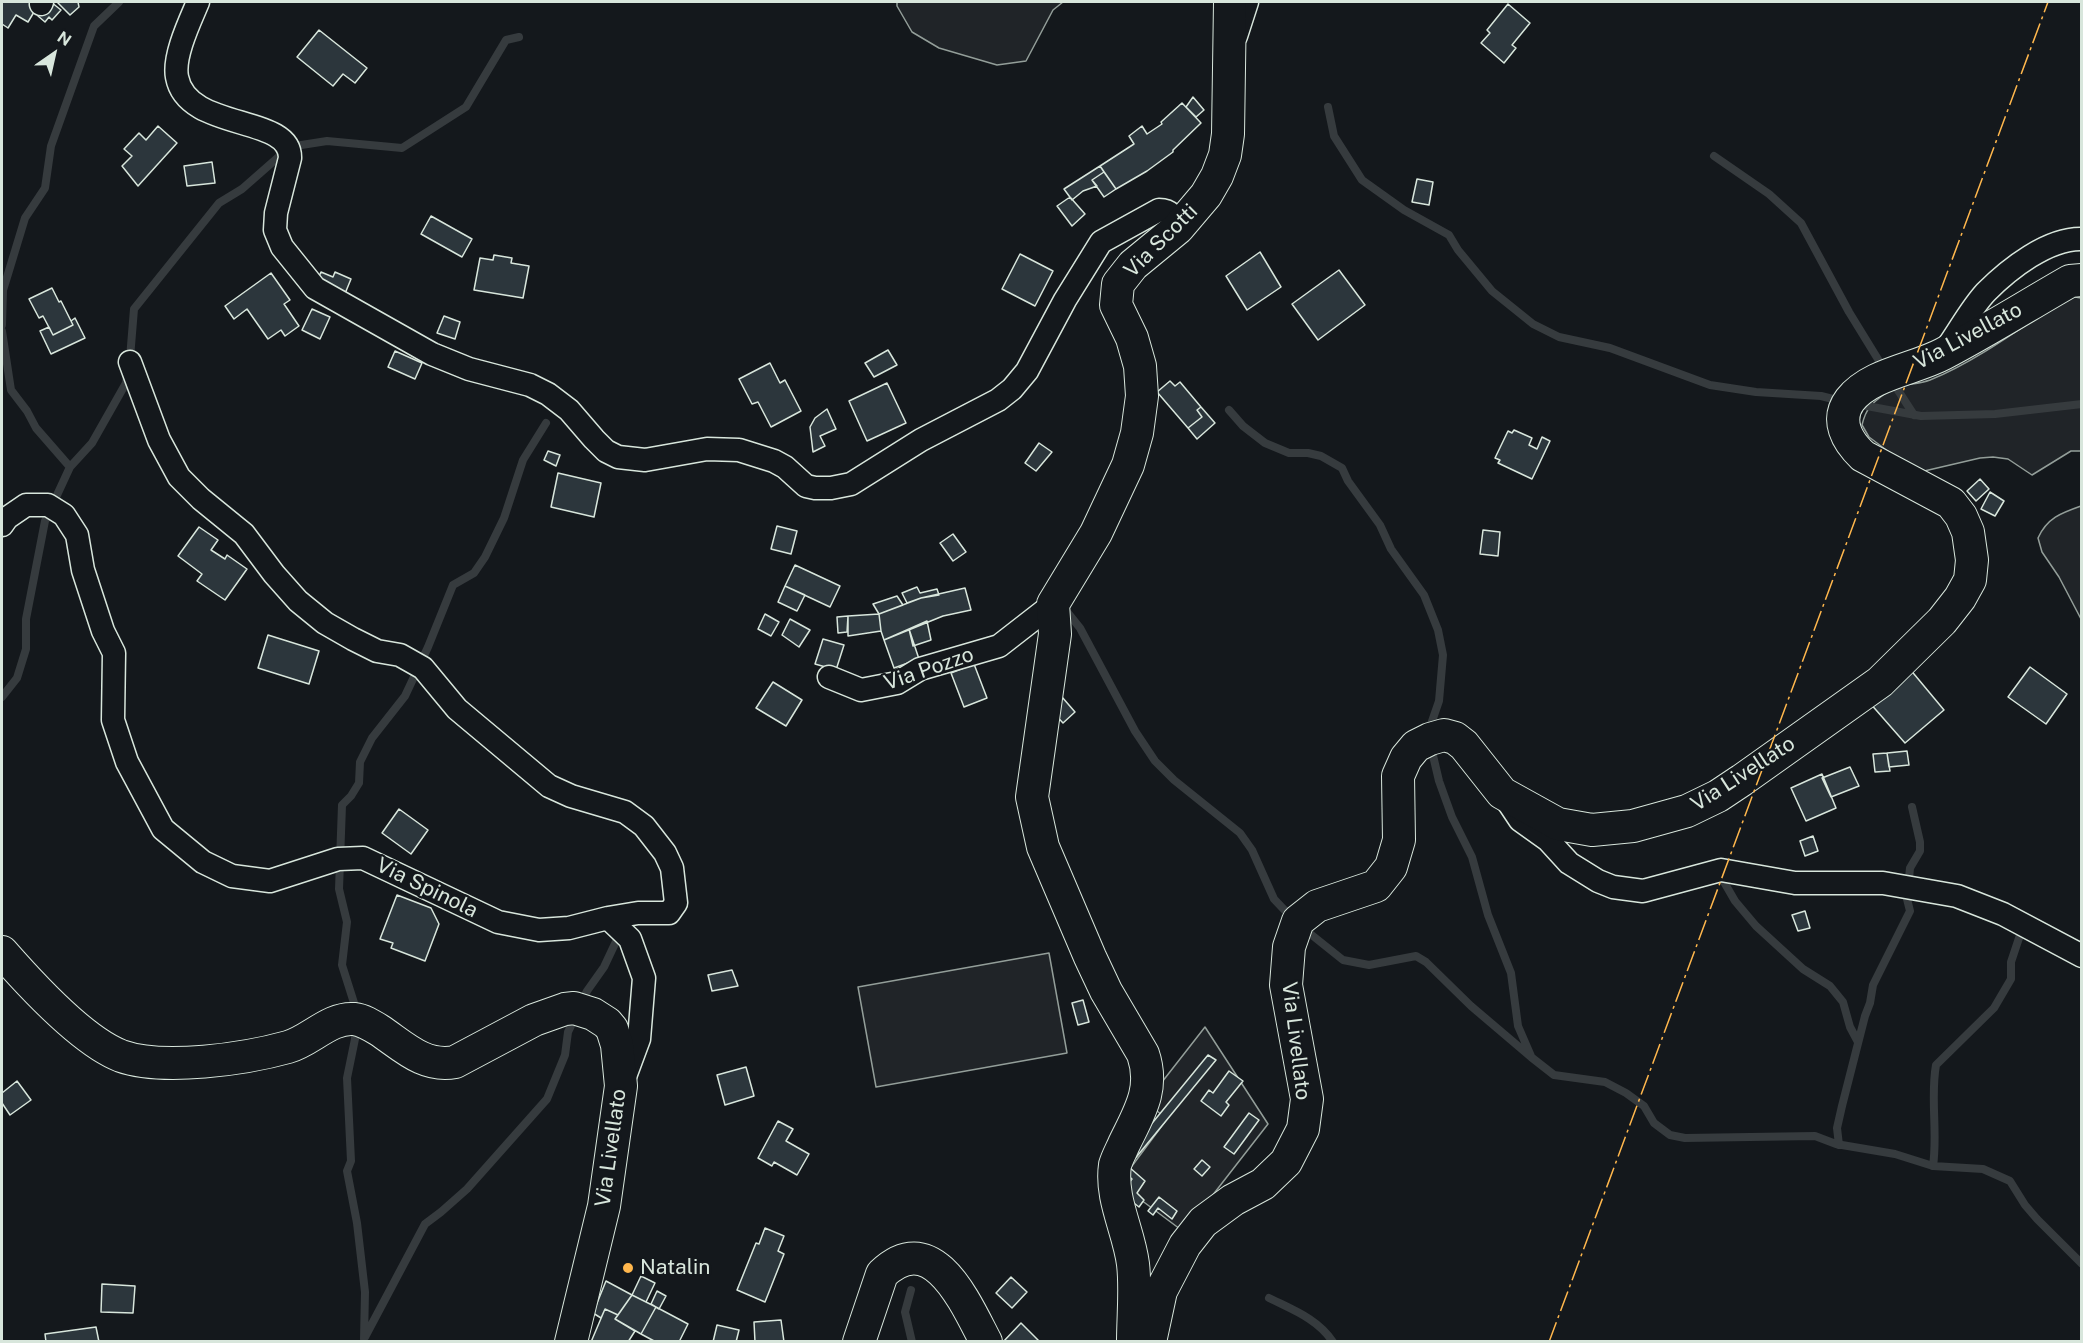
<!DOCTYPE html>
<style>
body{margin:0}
#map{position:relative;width:2083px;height:1343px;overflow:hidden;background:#14181c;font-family:"Public Sans",sans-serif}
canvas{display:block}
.frame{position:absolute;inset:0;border:3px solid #d8e6dc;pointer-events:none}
.north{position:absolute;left:24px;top:24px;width:60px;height:60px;-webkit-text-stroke:4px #14181c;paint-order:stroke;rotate:34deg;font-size:16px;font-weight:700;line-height:24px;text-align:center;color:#d8e6dc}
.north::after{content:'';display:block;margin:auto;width:21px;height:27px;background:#d8e6dc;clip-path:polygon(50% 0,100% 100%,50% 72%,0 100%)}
</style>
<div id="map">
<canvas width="2083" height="1343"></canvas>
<div class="frame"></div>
<div class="north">N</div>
</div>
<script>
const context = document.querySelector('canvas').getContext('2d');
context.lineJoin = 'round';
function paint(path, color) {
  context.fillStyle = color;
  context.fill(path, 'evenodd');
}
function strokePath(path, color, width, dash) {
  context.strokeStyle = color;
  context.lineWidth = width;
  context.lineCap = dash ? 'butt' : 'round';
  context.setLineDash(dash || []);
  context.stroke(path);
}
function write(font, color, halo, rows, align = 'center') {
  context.font = font + ' "Public Sans",sans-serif';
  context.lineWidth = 4.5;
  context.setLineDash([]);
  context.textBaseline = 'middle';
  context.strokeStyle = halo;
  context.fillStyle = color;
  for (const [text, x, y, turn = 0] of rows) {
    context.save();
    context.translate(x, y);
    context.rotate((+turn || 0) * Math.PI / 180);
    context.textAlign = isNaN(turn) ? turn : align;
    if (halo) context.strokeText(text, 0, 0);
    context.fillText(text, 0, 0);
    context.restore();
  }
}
const green = new Path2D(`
 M897,2H1063L1053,10L1026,61L997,65L939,48L912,32L897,6Z
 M2069,296L2081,298V451H2071L2032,475L2008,459L1993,457L1980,458L1920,472L1906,465L1881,446L1869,437L1862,425C1866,408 1872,403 1886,393C1900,382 1914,386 1930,380C1977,361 2026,324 2069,296Z
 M2081,506H2082L2081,619L2059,577L2042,552L2038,538C2047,518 2061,513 2081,506Z
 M1049,953L1067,1053L876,1087L858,987Z
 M1205,1027L1268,1124L1184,1232L1129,1191V1170L1167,1119L1152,1107L1155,1091Z`);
paint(green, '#202428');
strokePath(green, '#939e99', 1.5);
strokePath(new Path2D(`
 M1328,107L1334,136L1362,180L1404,210L1449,235L1458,250L1492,291L1533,324L1559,337L1610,348L1710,385L1756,392L1821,396L1841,401
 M1714,156L1769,194L1801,223L1849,312L1884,369
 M2,325L3,290L8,274L25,218L45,188L51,146L94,26L119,2
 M2,331L11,390L27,411L36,428L70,467
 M130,358L134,309L219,203L242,189L283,153L295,146L327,141L402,148L466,107L506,40L519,37
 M1892,381L1914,415
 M1856,404L1921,416L1995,414L2082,404
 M1229,410L1243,426L1265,443L1289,453H1308L1321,456L1342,468L1348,481L1380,525L1391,549L1424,595L1438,630L1443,655L1439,701L1430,727V732
 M1064,608L1080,628L1135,731L1155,761L1174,780L1240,833L1252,850L1274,899L1292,918
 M2,697L17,678L26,649V619L45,521L70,467L92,443L126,383L127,376
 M1431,747L1439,781L1452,817L1472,857L1488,915L1511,973L1518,1026L1531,1056
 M1724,882L1735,901L1756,926L1803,969L1830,986L1843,1002L1850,1027L1858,1042
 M1303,928L1343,960L1369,965L1416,956L1426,962L1471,1006L1531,1057L1554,1075L1605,1082L1626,1093L1644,1106L1654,1123L1670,1135L1685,1138L1815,1136L1836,1144L1895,1154L1933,1166L1983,1169L2010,1181L2025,1205L2037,1219L2082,1264
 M581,1004L587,991L604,967L620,933
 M355,1013V1006L342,965L347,922L339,889L342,805L351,796L359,783L360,762L372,738L405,696L428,647L453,585L474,573L485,557L504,518L523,460L546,423
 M355,1025V1039L347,1078L351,1161L347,1171L357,1223L365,1292L364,1339
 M1839,1145L1837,1128L1842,1106L1865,1016L1870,1003L1873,985L1910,911L1907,899L1910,868L1920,851V842L1912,807
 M1933,1166C1938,1132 1930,1098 1936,1065L1994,1008L2011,979V962L2020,935
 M911,1290L905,1312L912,1342
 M1269,1298C1293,1310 1318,1319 1333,1342
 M365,1337L425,1224L441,1212L467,1189L547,1099L565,1055L568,1032L576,1015`), '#363b3e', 8);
const building = new Path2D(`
 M2,2H40L28,22L16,15L8,28L2,24Z
 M51,2L61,10L52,20L49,17L45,22L38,16Z
 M57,2H78L79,7L70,15Z
 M1508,4L1530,23L1512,45L1516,48L1504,63L1481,43L1490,33L1487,30Z
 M319,30L367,68L355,83L343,74L333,86L297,57Z
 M1193,97L1204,110L1196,117L1186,107Z
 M1182,103L1201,123L1173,150V152L1147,171L1116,189L1100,166L1134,144L1129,136L1142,126L1147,134L1162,124L1161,122Z
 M158,126L177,143L138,186L122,166L132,156L124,149L139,133L146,140Z
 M212,162L215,183L187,186L184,166Z
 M1100,166L1104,172L1092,180L1097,186L1083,191L1072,200L1064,189Z
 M1104,172L1116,189L1104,197L1092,180Z
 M1417,179L1433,182L1429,205L1412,202Z
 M1070,197L1085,214L1072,226L1057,206Z
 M431,216L472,239L462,257L421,234Z
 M1260,252L1281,287L1247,310L1226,276Z
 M1020,254L1053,271L1035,306L1002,289Z
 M494,255L512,258L511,263L529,266L523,298L474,290L480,258L493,260Z
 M1339,270L1365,305L1318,340L1292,304Z
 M321,272L333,277L335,272L351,279L344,296L316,283Z
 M271,273L290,300L284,304L299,326L285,336L281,330L268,339L247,309L234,319L225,306Z
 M52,288L59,302L61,301L73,325L53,335L43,316L39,318L29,299Z
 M312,309L330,317L320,339L302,330Z
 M444,316L460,322L455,339L437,333Z
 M75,318L85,338L51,354L40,331L49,327L53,335L73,325L71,321Z
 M888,350L897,365L874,377L865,363Z
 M395,351L422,363L415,379L388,367Z
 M770,363L780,383L785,380L801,411L771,427L758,402L752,404L739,379Z
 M1170,381L1175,386L1180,382L1201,407L1197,410L1202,417L1188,428L1157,392Z
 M887,383L906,423L867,441L849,401Z
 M1201,407L1215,423L1197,439L1188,428L1202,417L1197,410Z
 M827,409L836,429L820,436L825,446L813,452L810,427L815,418Z
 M1514,430L1532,438L1529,445L1537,449L1542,437L1550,441L1532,479L1498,463L1500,460L1495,458L1508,431L1512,433Z
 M1039,443L1052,452L1036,471L1025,463Z
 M548,451L560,455L556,466L544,460Z
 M558,473L601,483L594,517L551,507Z
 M1980,479L1989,489L1976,501L1967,491Z
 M1990,492L2004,501L1995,516L1981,509Z
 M777,526L797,531L791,554L771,549Z
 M199,527L218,540L211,550L225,559L227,555L247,569L225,600L197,581L202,574L178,556Z
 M1483,530L1500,532L1498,556L1480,554Z
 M953,534L966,552L953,561L940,543Z
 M795,565L840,586L830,607L785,586Z
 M785,586L805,595L797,611L778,602Z
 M917,587L920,593L937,589L939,595L921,598L907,603L902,593Z
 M965,588L971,610L943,616L884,640L881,631L879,614L921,598Z
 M897,596L903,605L879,614L873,604Z
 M765,614L779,622L771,636L758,629Z
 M879,614L881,631L848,636V616Z
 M848,616L847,632L838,633L837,617Z
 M790,619L810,630L799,647L782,635Z
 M927,621L931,640L913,646L909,629Z
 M909,629L919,659L894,668L884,640Z
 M268,635L319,651L309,684L258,668Z
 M823,639L844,645L836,670L815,664Z
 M974,664L987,698L964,707L951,673Z
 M2030,667L2067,694L2046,724L2008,697Z
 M1909,668L1944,710L1905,743L1869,702Z
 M773,682L802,700L786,726L756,708Z
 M1062,697L1075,712L1063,723L1051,710Z
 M1907,751L1909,765L1889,767L1887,753Z
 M1887,753L1890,771L1875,772L1873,754Z
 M1850,767L1859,786L1831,797L1822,778Z
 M1822,774L1836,808L1806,821L1791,788Z
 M399,809L428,830L411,854L382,833Z
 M1813,836L1818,851L1805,856L1800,841Z
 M397,895L431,908L439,924L425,961L391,948L393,943L380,939Z
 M1805,911L1810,928L1798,931L1792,915Z
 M732,970L738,986L712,991L708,975Z
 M1083,1000L1089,1022L1078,1025L1072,1003Z
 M1208,1055L1216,1060L1124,1172L1117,1166Z
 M746,1067L754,1096L725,1105L717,1075Z
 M1229,1071L1243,1081L1226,1102L1229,1105L1221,1116L1201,1101L1209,1090L1213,1093Z
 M17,1081L31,1100L10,1115L2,1103V1093Z
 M1249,1113L1259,1120L1234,1154L1224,1147Z
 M778,1121L793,1129L786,1141L809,1154L797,1175L774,1162L772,1166L758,1158Z
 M1202,1160L1210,1167L1202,1176L1194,1169Z
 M1129,1167L1145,1181L1137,1193L1144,1200L1139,1207L1121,1193L1132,1179L1124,1172Z
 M1159,1197L1177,1211L1172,1219L1158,1208L1153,1215L1148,1211Z
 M765,1228L784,1236L778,1251L784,1254L765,1302L737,1290L756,1243L759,1244Z
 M641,1276L655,1283L646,1302L632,1295Z
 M1011,1277L1027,1292L1012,1308L996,1293Z
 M606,1281L632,1295L618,1315L605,1309L601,1318L593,1313Z
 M102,1284L135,1286L133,1313L101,1312Z
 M657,1291L666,1296L659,1309L651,1304Z
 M632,1295L656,1307L641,1334L615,1319Z
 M656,1307L688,1324L679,1342H656L641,1334Z
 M605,1309L618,1315L615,1319L635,1331L628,1342H591Z
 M781,1320L784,1342H755L754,1322Z
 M1021,1323L1040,1342H1003Z
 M717,1325L739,1330L736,1342H713Z
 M96,1327L99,1342H46L45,1334Z`);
paint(building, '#2c363c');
strokePath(building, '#d8e6dc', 1.5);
const street = new Path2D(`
 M198,2C190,21 173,56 177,77C187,132 291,114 290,158L276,213L275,230L282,247L315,288L432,354L469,369L530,385L548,394L569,410L594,439L606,451L618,457L645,460L707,449L739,450L774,461L785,467L806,486L815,488H831L851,484L921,440L998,400L1012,389L1027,371L1065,300L1101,242L1159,210C1170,210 1177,217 1178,228
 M41,4L42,2
 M1236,36L1247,2
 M1946,349C1959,331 1971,308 1986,292C2009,269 2048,238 2082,239
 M130,362L159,440L179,477L201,499L244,534L274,574L298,601L325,623L353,639L377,651L400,655L423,668L457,709L549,786L571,796L625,812L644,826L665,853L672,868L676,903L669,913H638L608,918
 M2,525L7,518L26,505H48L64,515L77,535L83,570L103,631L114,653L113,720L127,762L163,829L203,862L232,876L270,881L338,859L363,858L498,922L539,930L569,928L608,918L630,939L644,978L639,1039L623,1082
 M829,677L861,690L897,683L920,669L999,646L1053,604
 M1508,802L1520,820L1548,840L1569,863L1598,881L1613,887L1643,891L1721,870L1795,883H1883L1957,896L2003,914L2082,956`);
const secondary = new Path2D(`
 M2,952C30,984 82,1041 121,1056C163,1071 245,1059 288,1047C310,1041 330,1017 354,1019C363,1020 371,1025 379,1030C403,1046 424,1068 455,1062L534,1020L565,1009L574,1008L593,1014L607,1023L612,1029L617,1045L621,1086L604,1206L571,1342
 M859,1342L882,1274C933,1225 966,1304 986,1342
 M1133,1342C1133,1316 1136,1289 1133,1264C1129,1231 1110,1199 1115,1165C1117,1158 1121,1151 1124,1144C1139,1113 1155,1089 1143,1054L1106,991L1090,957L1043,847L1032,797L1055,634L1053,604L1096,533L1128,465L1137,433L1142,396L1140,366L1132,338L1116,305L1118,284L1133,265L1178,228L1206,195L1217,176L1225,155L1228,134L1230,2
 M1150,1342L1161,1291L1185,1245L1203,1222L1233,1200L1263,1184L1286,1162L1303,1129L1307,1099L1286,985L1289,947L1298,921L1317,906L1376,886L1391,867L1399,840L1398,776L1406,758L1416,746L1430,739L1444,735L1455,738L1464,745L1502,793L1558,824L1592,830L1633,826L1687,811L1718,796L1742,780L1880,682L1942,621L1960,598L1970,580L1972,560L1968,532L1961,516L1951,503L1863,456C1847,441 1835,420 1850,400C1870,374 1915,369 1943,354C1987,331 2028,305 2070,281L2082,280`);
strokePath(street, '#d8e6dc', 25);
strokePath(secondary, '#d8e6dc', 34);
strokePath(street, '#14181c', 22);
strokePath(secondary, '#14181c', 32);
strokePath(new Path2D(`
 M1549,1342L2048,2`), '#ffb74d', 1.5, [21, 4.5, 3, 4.5]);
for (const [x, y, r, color] of [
 [628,1268,6,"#ffb74d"]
]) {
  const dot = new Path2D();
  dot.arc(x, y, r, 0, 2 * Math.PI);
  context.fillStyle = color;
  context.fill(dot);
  strokePath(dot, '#14181c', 2);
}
write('21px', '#d8e6dc', '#14181c', [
 ["Via Scotti",1161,241,-45],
 ["Via Livellato",1968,336,-28],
 ["Via Pozzo",929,669,-19],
 ["Via Livellato",1743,774,-33],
 ["Via Spinola",427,888,26],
 ["Via Livellato",1296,1041,83],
 ["Via Livellato",611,1148,-82]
]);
write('21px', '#d8e6dc', '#14181c', [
 ["Natalin",640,1268]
], 'left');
</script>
